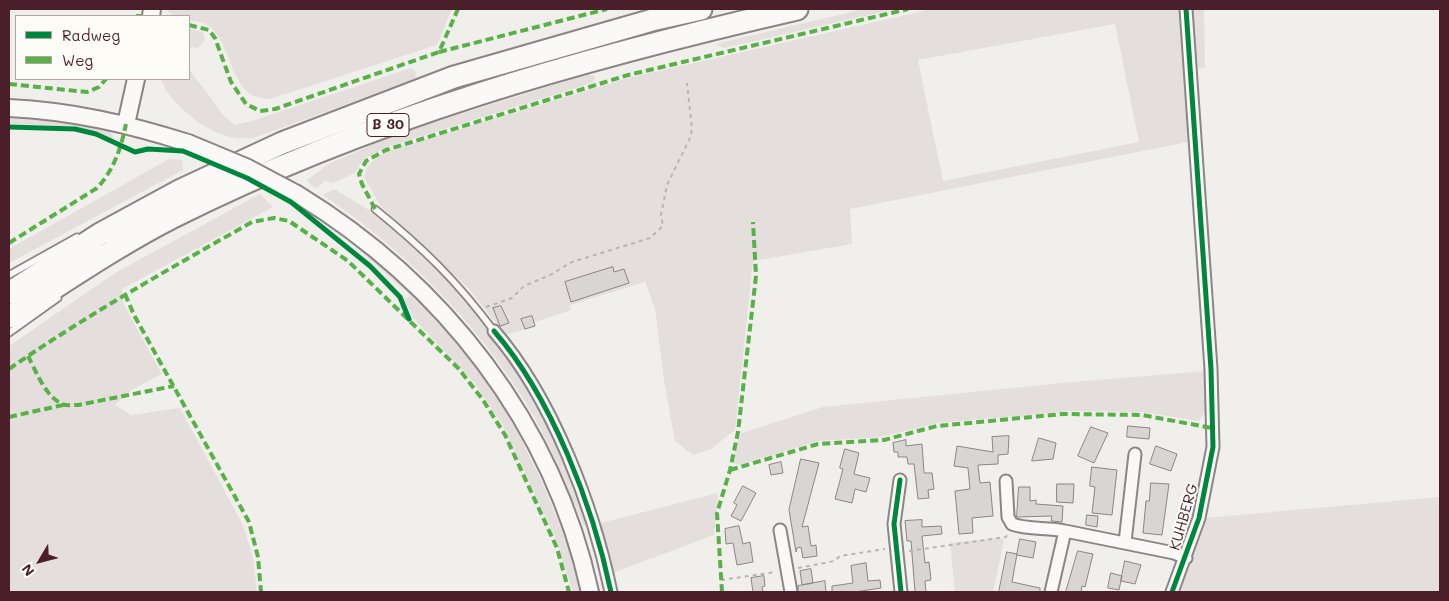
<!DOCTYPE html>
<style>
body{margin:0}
#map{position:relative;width:1449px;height:601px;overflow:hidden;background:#f1efec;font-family:Mali,sans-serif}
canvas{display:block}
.frame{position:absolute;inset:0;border:10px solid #4a1f2b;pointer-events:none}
.legend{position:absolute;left:15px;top:15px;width:175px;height:65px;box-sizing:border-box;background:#fdfcf7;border:1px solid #b5a4a5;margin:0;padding:6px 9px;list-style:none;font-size:15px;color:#4a1f2b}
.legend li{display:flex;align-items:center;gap:10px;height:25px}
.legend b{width:25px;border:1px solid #b5a4a5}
.north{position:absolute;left:15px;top:536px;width:50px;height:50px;-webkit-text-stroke:4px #fdfcf7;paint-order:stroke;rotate:233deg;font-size:14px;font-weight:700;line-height:20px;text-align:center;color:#4a1f2b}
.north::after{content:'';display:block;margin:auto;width:18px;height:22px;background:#4a1f2b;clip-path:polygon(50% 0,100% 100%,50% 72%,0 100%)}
</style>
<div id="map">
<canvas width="1449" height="601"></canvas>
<div class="frame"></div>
<ul class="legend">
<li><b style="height:6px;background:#00873e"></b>Radweg</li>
<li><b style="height:6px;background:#57b146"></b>Weg</li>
</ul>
<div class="north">N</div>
</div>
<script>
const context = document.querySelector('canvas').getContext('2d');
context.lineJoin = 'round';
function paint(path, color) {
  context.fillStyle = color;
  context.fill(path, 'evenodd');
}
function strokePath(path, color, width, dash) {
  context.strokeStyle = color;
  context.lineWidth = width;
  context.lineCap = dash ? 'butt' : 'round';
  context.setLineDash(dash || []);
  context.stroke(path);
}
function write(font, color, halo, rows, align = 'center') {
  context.font = font + ' Mali,sans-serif';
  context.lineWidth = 4;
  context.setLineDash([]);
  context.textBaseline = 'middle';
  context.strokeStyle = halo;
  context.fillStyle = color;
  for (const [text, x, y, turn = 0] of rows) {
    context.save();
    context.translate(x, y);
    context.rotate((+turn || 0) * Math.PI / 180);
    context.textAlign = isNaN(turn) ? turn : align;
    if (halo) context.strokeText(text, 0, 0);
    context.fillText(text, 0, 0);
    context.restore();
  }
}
paint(new Path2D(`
 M166,9H452L437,45L270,99C265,98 258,98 254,96C223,79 231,18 189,21V16H173Z
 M864,9H895L724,48L715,44Z
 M932,9H1181L1188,142L850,209L852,244L753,261L735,430L711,449L693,455L675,441L664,380L655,309L645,282L570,305L571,310L535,322L536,326L505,335L469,289L381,207L365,179C363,166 376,159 385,152L628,78ZM1115,24L1139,142L943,181L918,60Z
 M1192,9H1204L1205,68L1196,69Z
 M189,29L203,32L205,40L198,48L189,47Z
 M411,68L416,72L415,79L254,138C247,138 238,139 231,137C206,133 168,102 161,79H189V69L224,116L235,125L252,121Z
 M589,74L596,77L592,83L384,148L363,160L355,173L333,183L325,181L317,188L312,186L307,180L330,163L400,133Z
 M9,114L104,126L113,136V140L78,127L9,124Z
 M169,159L182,160L183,170L9,263V249Z
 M334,189C348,197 363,206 376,215C456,272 524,371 566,458C576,480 583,503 591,526H584C566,485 549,441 526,403C473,318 405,251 323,195Z
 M260,194L273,207L122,289L124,305L162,374L133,389L115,405L131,415L180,408L243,525L253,558L257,592H9V346L115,273Z
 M301,203L371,251L440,321L472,358L516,429L542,482L577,567L584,592H573L555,537L502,424L475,384L414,319L404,299L411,296L346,238Z
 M1206,371L1208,408L1199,421L1143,412L1073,411L937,423L881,437L818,441L740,465L733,463L739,434L823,407L1072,382Z
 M718,493L714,535L610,574L597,524Z
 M1440,497V592H1179L1205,518Z
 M997,538L1004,540L993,592H955L950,543Z`), '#e4dedc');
const building = new Path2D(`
 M613,267L614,272L624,269L629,283L571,302L565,282Z
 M501,306L509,323L500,326L493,308Z
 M532,316L535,326L525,329L521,319Z
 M1128,426L1150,428L1149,439L1127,437Z
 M1091,427L1108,433L1094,463L1078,456Z
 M1009,436L1008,454L998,455V464L978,465L980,483L990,482L993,516L972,518L973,533L959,534L955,491L970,489L968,468L954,466L957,446L993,452L992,437Z
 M1039,438L1056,443L1053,459L1032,461Z
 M906,440V446L922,444L924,473H932L934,489L928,490L929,498L918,499L914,464H908L907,457H898V452H894L893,443Z
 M1156,446L1177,454L1171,471L1150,464Z
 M845,449L859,453L854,474L870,478L866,492L855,489L852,503L835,499L843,469L840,468Z
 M801,459L819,463L802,527L808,526L811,546L816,545L817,556L803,558L801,547L797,548L796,552L789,510Z
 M781,462L783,473L771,475L769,465Z
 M1092,467L1117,470L1112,515L1092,513L1095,487L1090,486Z
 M1151,483L1169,484L1162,535L1143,533L1146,501H1149Z
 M1057,484H1074L1073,503L1057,502Z
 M743,486L756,493L741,521L731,516L737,505L734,503Z
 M1019,487H1030V501L1036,500V504L1063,506L1062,522L1051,521L1052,516L1017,517Z
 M1087,515L1098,516L1097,527L1086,525Z
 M922,520V527L941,526L942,534L922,536L925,563L929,562L931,580L925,581L926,592H915L911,541H907L905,521Z
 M739,526L743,544L750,542L753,562L737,565L733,543L726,544L725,529Z
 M1020,539L1036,542L1033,558L1017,555Z
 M1078,551L1093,554L1085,587L1082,586L1081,592H1066Z
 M1007,552L1017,554L1012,582L1040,588V592H999Z
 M1125,561L1141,565L1135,584L1121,581Z
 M866,563L868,581L880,580L881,588L855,592H832V586L853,583L851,566Z
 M811,569L813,583L802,585L800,571Z
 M1111,573L1122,576L1119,590L1108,588Z
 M764,576L765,586L762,587L763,592H753L751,578Z
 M825,581L826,592H798V586Z`);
paint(building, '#d8d5d3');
strokePath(building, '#8d8485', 1);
const lane = new Path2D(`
 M375,209C423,248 457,281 494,331
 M9,275L77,237
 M9,333L58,298`);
const street = new Path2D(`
 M494,331C552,398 593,506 611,592
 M900,480L894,524L901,592
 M1006,481L1008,517L1012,524C1028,530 1047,527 1065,531
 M780,530L791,592
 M1125,542L1135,454
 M1051,592L1065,531L1174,553L1186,558
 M1172,592L1199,518L1213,447L1211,369L1186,9`);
const secondary = new Path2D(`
 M151,16L152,9
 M9,108C72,111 128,124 188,143
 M126,124L136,79
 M297,194C443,283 553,423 590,592`);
const highway = new Path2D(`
 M9,293L100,234L181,190L282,143L454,77L656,19L701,9
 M9,317C63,283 116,246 173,217C370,118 583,58 797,9`);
strokePath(lane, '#8d8485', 9);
strokePath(street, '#8d8485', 15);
strokePath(secondary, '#8d8485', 20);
strokePath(highway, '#8d8485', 25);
strokePath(new Path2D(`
 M486,307L512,298L524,286L550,275L572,262L650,238L663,226L661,215L667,185L690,138L692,129L687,83
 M909,551L1006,537L1008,533
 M798,568L834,561L840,556L885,549
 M721,580L776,572`), '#b9b4b4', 2, [4, 4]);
strokePath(lane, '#faf9f7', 5.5);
strokePath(street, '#faf9f7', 11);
strokePath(secondary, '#faf9f7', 16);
strokePath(highway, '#faf9f7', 21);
const secondaryBridge = new Path2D(`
 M188,143L248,168L297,194`);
strokePath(secondaryBridge, '#8d8485', 20, []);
strokePath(secondaryBridge, '#faf9f7', 16);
strokePath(new Path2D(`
 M136,16H141
 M189,25L209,30L215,38L231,82L246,104L260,111L275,109L439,52L458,9
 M439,52L607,9
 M9,84L87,92L99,87L106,79
 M375,209L362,184L359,174L366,161L386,150L628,75L908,9
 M9,243L97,188C114,170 121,148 126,124
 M125,294L134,315L249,522L258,557L261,592
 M28,356C36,371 45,396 62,404C66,406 73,405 78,405L174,386
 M9,369C87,315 169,269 252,222L274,218L289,221L348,261L458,368L483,400L505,435L557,548L569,592
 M9,417L63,405
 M730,470L818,444L884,440L937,426L1063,414L1142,415L1212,428
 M722,592L717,513L730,470L738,432L756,276L753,222`), '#57b146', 4, [8, 4]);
strokePath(new Path2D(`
 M9,127L75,129L96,134L135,152L148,149L183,151L247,178L291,202L370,266L400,297L409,319
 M494,331C552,398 593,506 611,592
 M900,480L894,524L901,592
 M1172,592L1199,518L1213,447L1211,369L1186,9`), '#00873e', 5);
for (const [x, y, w] of [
 [388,125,42]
]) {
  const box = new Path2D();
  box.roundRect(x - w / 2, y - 11.5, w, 23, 4);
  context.fillStyle = '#fdfcf7';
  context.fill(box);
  strokePath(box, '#4a1f2b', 1);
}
write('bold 14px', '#4a1f2b', null, [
 ["B 30",388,125]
]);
write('15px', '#4a1f2b', '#fdfcf7', [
 ["KUHBERG",1184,517,-74]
]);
</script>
